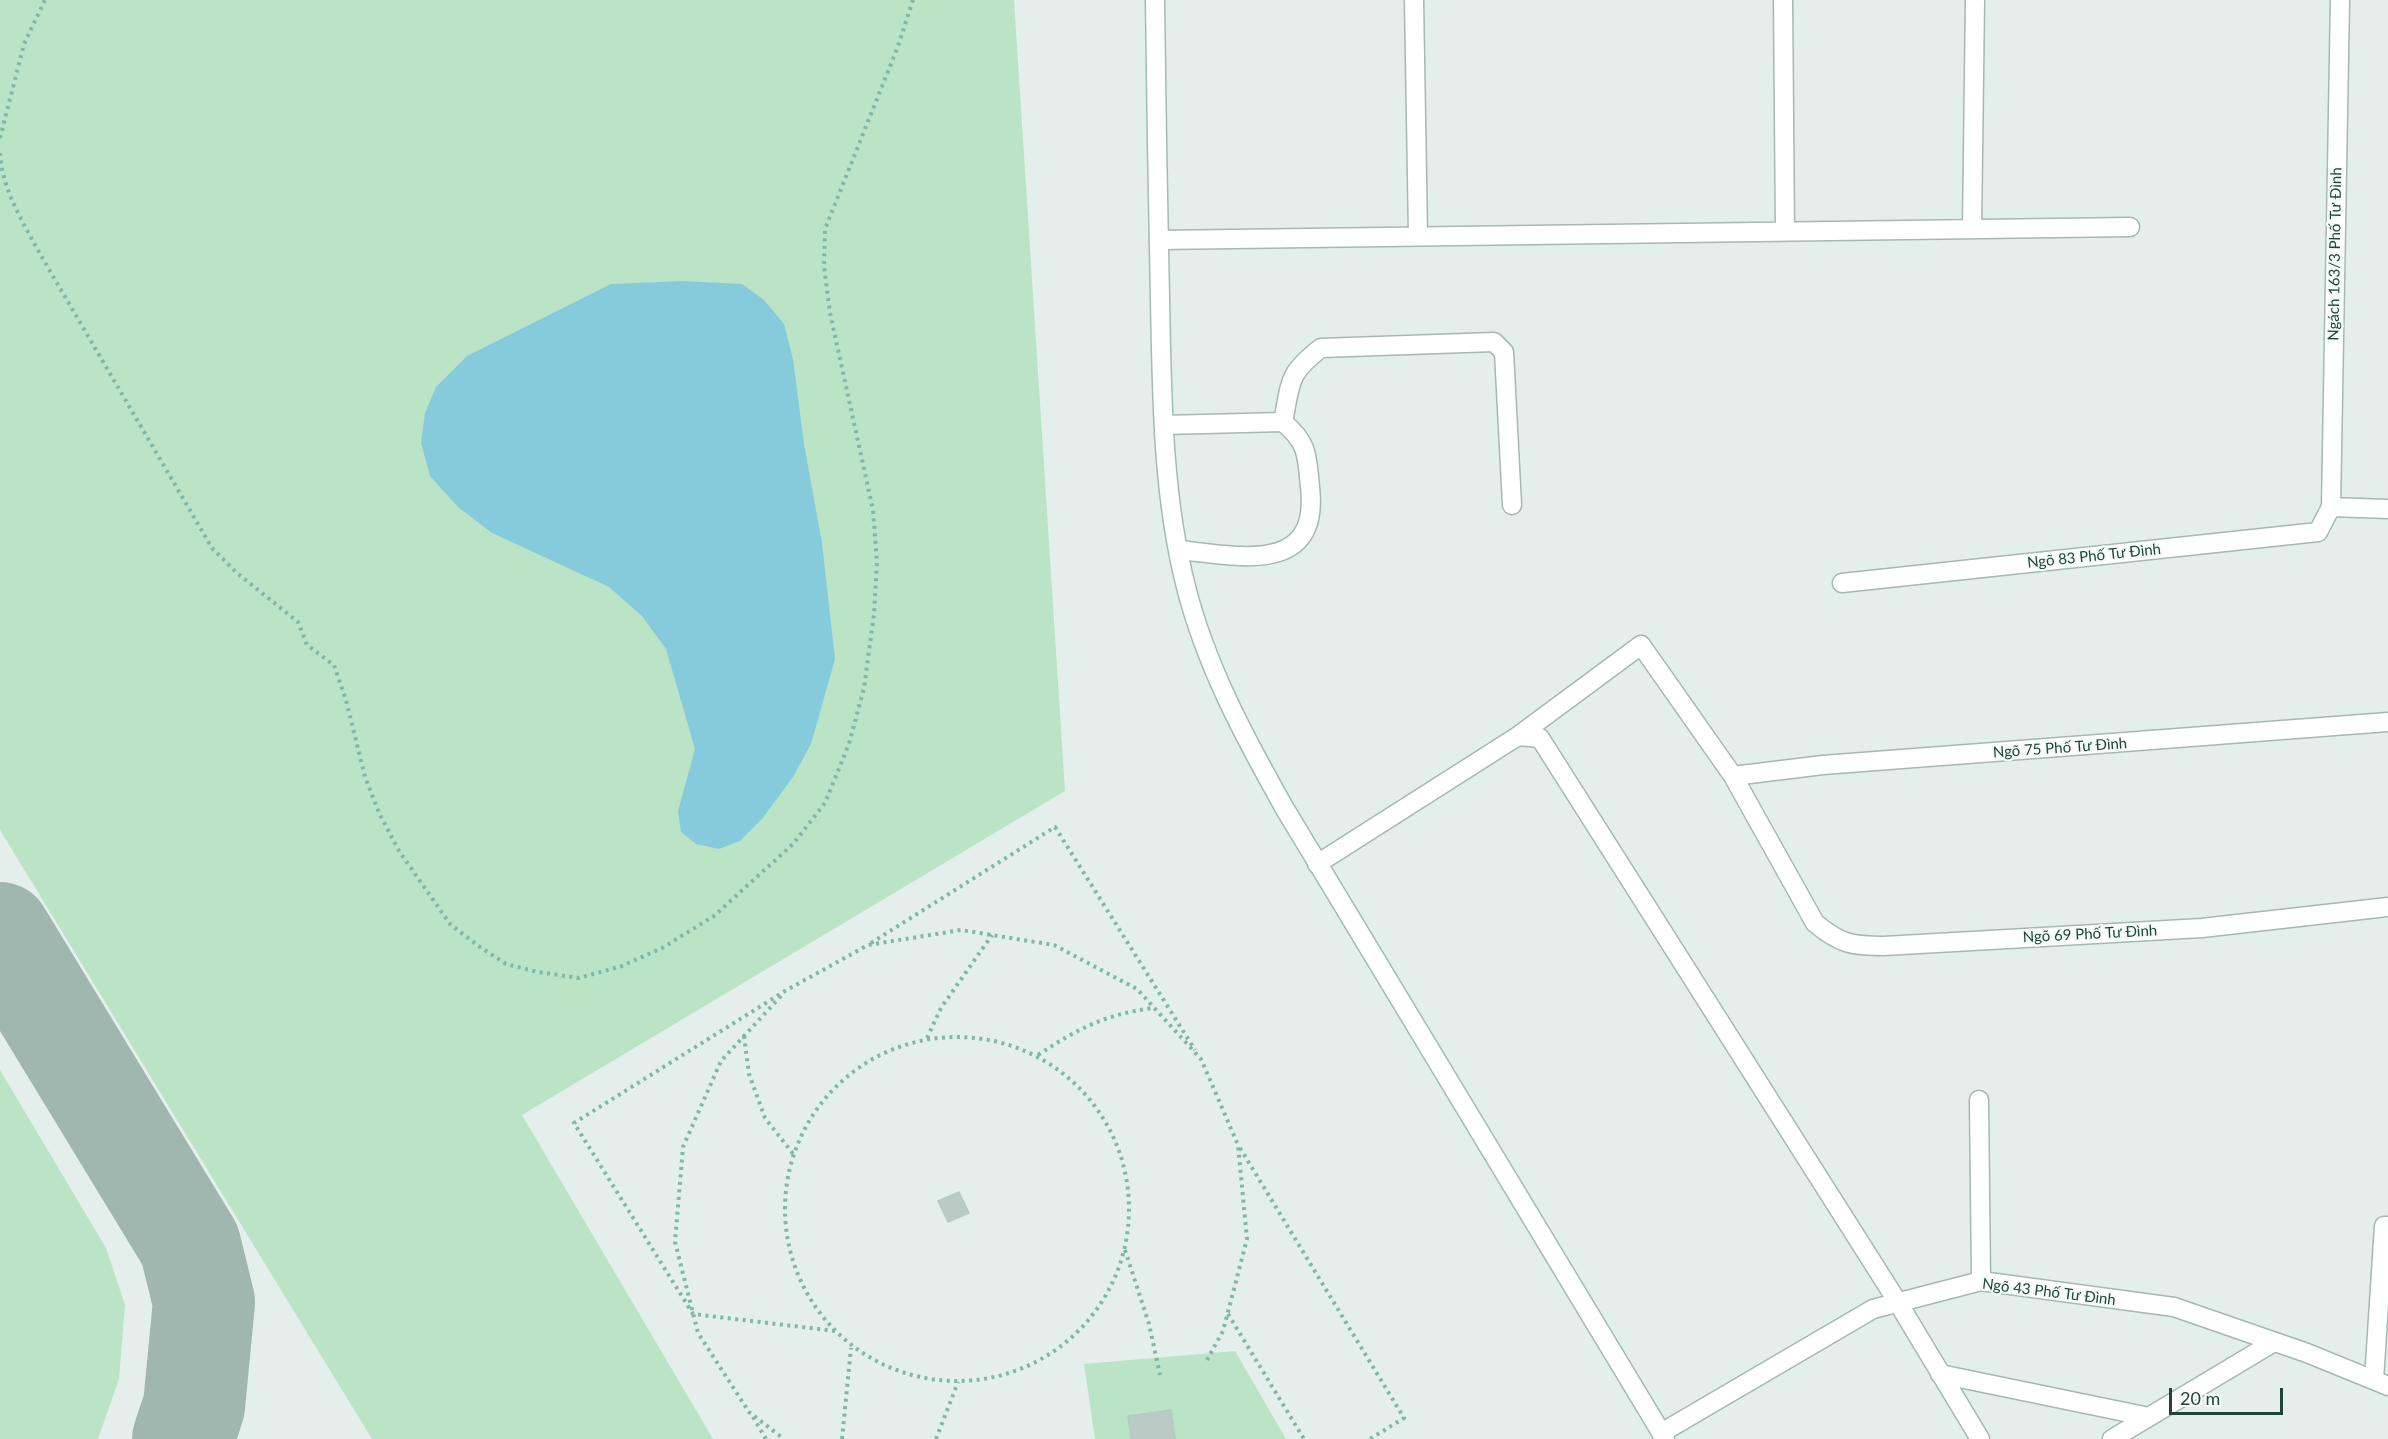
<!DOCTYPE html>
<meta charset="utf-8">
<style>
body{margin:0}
#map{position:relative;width:2388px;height:1439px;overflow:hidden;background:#e4efeb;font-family:Lato,sans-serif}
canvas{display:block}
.scale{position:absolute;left:2169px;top:1388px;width:114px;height:27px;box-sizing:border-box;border:3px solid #20443b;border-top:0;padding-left:8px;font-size:18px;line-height:21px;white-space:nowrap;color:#20443b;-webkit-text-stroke:4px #f5fbf8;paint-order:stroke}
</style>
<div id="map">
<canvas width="2388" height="1439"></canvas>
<div class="scale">20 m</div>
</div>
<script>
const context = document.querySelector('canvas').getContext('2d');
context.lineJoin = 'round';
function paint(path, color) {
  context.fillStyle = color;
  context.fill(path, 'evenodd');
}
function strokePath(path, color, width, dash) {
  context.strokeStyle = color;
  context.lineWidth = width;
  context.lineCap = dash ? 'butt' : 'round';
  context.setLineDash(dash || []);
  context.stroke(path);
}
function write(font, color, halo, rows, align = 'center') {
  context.font = font + ' Lato,sans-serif';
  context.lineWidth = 4.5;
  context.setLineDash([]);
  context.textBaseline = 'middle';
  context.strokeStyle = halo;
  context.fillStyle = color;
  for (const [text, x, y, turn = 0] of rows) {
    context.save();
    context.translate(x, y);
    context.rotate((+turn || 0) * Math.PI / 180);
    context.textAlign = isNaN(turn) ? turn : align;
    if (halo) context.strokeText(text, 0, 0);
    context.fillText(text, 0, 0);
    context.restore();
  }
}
paint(new Path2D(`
 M0,0H1014L1065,791L522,1115L713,1439H372L0,830Z
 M0,1070L106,1248L125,1305L119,1379L98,1439H0Z
 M1235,1351L1286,1439H1095L1084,1364Z`), '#bbe3c6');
paint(new Path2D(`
 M682,281L742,284L764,300L784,324L793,359L804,444L822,543L835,659L811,744L793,777L762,819L740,841L719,849L696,844L681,832L678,811L695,749L666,649L642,616L609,587L492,533L458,507L430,476L421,443L425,413L436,387L467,356L611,284Z`), '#86cbdb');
strokePath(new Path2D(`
 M0,933L190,1245L204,1302L194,1406L183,1439`), '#a0b7b0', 102);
const building = new Path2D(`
 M959,1192L969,1213L948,1222L938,1201Z
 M1171,1410L1175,1439H1131L1128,1416Z`);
paint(building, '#b9cbc4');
strokePath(building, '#b5cac2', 1.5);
const lane = new Path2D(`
 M1283,422C1291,382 1287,374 1321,348L1494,342L1504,352L1512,505
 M1164,425L1283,422C1308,443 1307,455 1310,487C1320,576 1238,556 1179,550`);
const street = new Path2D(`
 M1414,0L1418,235
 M1783,0L1785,231
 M1972,229L1975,0
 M1159,240L2130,227
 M2331,507L2388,509
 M1842,583L2318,532L2331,507L2340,0
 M1518,736L1641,645L1733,776L1815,923C1840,944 1852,946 1884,946L2202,928L2388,907
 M1733,776L1823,765L2388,722
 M1317,864L1518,736L1540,738L1897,1301L1980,1439
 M1979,1100L1981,1281
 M1940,1374L2149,1417
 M2374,1380L2384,1226H2388
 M1661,1433L1873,1309L1981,1281L2174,1307L2307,1353L2388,1386
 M2112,1439L2274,1342`);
const secondary = new Path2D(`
 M1155,0C1156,100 1158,199 1160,299C1162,395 1162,493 1186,587C1206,666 1245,738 1285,809L1665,1439`);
strokePath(lane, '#a5b8b3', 21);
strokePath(street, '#a5b8b3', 21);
strokePath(secondary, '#a1bcb3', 21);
strokePath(new Path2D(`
 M0,138L24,44L45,0
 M0,153C2,190 23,222 40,254L212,548L237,573L298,622L307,645L334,665L346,700L365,777L380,815L399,851L450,924L477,945L506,964L538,972L579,978L622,966L662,948L714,916L793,844L825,803L849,744L864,688L874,614L877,562L873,510L830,313L824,266L825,229L897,49L913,0
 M871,943L1055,827L1195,1050
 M781,996L721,1061L683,1147L675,1242L698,1333L749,1412L784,1439
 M744,1036L749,1074L765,1118L794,1155
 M785 1209a172 172 0 1 1 344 0a172 172 0 1 1-344 0Z
 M927,1038L941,1008L992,935
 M1038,1055C1077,1029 1106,1014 1153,1008
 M1240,1148L1404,1418L1370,1439
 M1125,1250L1149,1324L1160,1375
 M1228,1314L1304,1439
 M835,1331L693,1314L574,1123L785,991L868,945L961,930L1054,945L1137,989L1201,1059L1238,1145L1247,1239L1223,1331L1207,1360
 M753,1417L766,1439
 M842,1439L851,1348
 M936,1439L958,1382`), '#80b7a7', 4, [3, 4.5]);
strokePath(lane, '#fff', 18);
strokePath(street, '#fff', 18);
strokePath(secondary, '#fff', 18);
write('15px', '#20443b', '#f5fbf8', [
 ["Ngách 163/3 Phố Tư Đình",2335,254,-89],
 ["Ngõ 83 Phố Tư Đình",2094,556,-6],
 ["Ngõ 75 Phố Tư Đình",2060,748,-4],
 ["Ngõ 69 Phố Tư Đình",2090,934,-3],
 ["Ngõ 43 Phố Tư Đình",2049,1292,7]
]);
</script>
